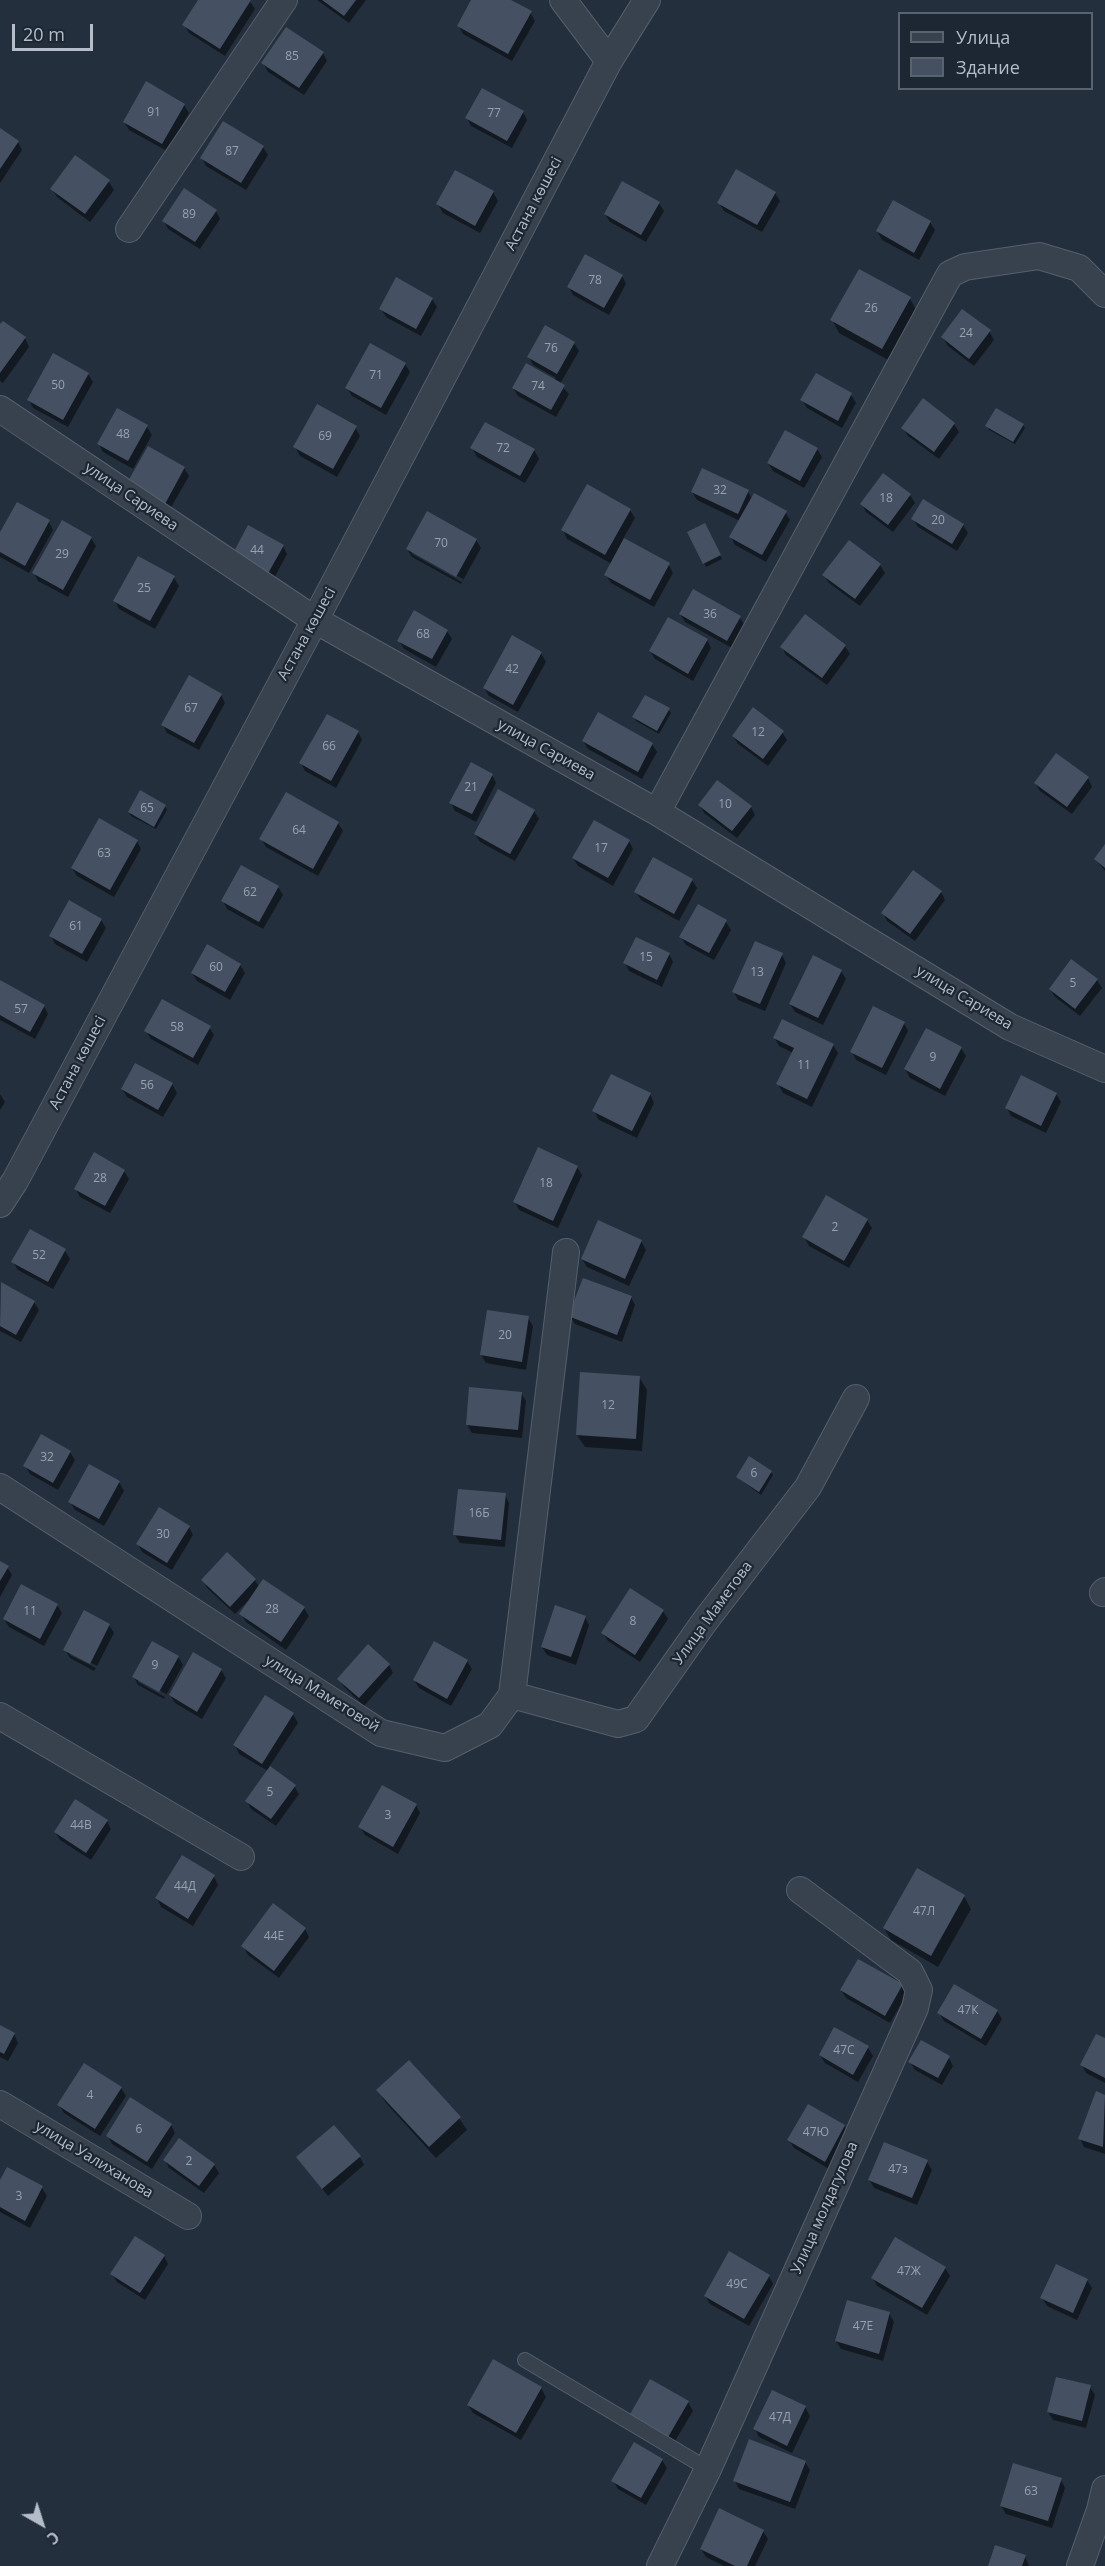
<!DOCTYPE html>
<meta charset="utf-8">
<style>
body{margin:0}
#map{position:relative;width:1105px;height:2566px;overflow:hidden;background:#242f3e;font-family:"Open Sans",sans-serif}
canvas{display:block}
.legend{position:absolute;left:898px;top:12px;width:195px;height:78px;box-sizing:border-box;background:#1d2633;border:2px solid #59626f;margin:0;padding:8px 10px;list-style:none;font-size:18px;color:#b4bcc9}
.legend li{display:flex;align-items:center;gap:12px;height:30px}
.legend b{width:30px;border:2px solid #59626f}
.north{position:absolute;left:12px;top:2494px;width:60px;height:60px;-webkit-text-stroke:4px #1d2633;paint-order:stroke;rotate:141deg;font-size:16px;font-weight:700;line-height:24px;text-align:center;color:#b4bcc9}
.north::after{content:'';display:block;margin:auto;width:21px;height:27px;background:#b4bcc9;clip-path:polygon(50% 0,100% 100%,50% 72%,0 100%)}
.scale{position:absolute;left:12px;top:24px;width:81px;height:27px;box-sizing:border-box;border:3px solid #b4bcc9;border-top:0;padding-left:8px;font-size:18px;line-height:21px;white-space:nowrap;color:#b4bcc9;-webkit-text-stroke:4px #1d2633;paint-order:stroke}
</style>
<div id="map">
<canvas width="1105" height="2566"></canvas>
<ul class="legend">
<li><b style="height:8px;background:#38414e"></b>Улица</li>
<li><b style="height:16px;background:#455162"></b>Здание</li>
</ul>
<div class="north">С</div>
<div class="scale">20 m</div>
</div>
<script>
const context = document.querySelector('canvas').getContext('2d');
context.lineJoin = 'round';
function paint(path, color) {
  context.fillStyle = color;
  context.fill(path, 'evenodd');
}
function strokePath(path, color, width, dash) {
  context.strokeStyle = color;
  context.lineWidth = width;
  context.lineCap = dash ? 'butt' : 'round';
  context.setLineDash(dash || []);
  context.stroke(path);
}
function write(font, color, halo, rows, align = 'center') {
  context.font = font + ' "Open Sans",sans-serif';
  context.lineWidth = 4.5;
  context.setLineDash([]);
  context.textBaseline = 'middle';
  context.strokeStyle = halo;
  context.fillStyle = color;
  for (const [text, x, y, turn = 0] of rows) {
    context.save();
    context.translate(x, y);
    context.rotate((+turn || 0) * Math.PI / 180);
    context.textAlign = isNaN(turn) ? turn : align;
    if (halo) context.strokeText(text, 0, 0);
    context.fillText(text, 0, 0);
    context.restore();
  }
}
paint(new Path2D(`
 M200,0H249L255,9L225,56L189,33L184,25Z
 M317,0H366L349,23Z
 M473,0H508L530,12L535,21L512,61L463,34L459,26Z
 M323,53L327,61L304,95L268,72L263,63Z
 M184,105L189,113L167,151L129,130L124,122Z
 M523,112L527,120L512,148L471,126L467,118Z
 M0,130L18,142L22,150L0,183Z
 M263,147L268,155L246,190L206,166L202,158Z
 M109,182L114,190L90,222L57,197L52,189Z
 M493,192L498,201L480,233L443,213L438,204Z
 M775,193L780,201L762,232L724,211L719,203Z
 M659,203L664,211L646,242L610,222L605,214Z
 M216,211L220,219L200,249L168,229L164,221Z
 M930,222L935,230L919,260L882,240L877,231Z
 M622,276L626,284L609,315L573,295L569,287Z
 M432,299L437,307L421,336L386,317L381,309Z
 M910,299L917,311L890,361L839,333L832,320Z
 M0,327L25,338L29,347L3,383L0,381Z
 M989,331L994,340L974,366L948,346L943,338Z
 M574,343L579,351L560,384L569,394L556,417L518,396L513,388L554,380L556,378L533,365L529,357Z
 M371,345L405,364L410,372L386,415L352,396L347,388Z
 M88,374L93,382L68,427L33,408L29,400Z
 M816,375L851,395L856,403L842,428L807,408L802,400Z
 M118,410L147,427L152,435L133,469L103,452L99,444Z
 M954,424L959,432L939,459L908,436L903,428Z
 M1023,425L1025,428L1015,444L989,430L987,426Z
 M355,427L360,436L337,477L300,456L295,447Z
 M472,448L534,450L539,459L525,483L477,457Z
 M817,449L822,457L804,488L773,471L768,463Z
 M184,468L189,476L169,511L128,483Z
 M883,475L910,495L915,503L893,532L866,512L862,504Z
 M692,492H748L752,499L785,512L790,520L766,562L735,545L731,537L740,521L697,500Z
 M630,510L635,518L623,539L669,565L673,573L654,607L611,583L606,575L612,564L567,539L563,530Z
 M913,519L963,525L968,533L957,551L918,527Z
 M49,522L53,530L29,573L0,557V535Z
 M705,525L722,559L706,567L689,532Z
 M91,538L96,546L68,597L38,581L34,573Z
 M476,540L481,548L461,584L412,557L407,549ZM412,551L463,579L462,582L412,554Z
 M283,546L287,554L271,584L237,565Z
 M139,558L174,578L179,586L155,629L119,609L115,601Z
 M880,565L885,573L860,606L829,583L824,575Z
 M680,614L740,618L745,626L732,648L685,622Z
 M447,631L452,639L436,667L404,649L399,641Z
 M707,640L711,648L693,681L655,659L650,651Z
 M845,646L850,654L827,685L786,655L782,647Z
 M541,653L546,662L518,712L489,696L484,688Z
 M221,695L225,703L199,750L167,733L163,725Z
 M669,710L671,713L659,734L636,721L634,717Z
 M358,732L362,740L336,788L305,771L301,763Z
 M782,732L787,740L768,766L738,744L733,736Z
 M583,741L652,744L657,752L642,779L588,749Z
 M492,775L496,783L476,822L455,811L451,803Z
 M1088,778L1092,787L1072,814L1040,791L1035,783Z
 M700,805L751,807L755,815L737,838L704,813Z
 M165,806L167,810L156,829L131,816L129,812Z
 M534,811L539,819L515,861L480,842L475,834Z
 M338,823L343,831L318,876L266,847L261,839Z
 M137,841L141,849L114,897L77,876L72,868Z
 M629,841L633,849L613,886L578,866L573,858Z
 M1105,847V871L1095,859Z
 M692,880L697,888L679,921L641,900L636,892Z
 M278,887L283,895L263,929L227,909L223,901Z
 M941,892L945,900L915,941L887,921L883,913Z
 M698,906L726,922L731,930L714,960L686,945L681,937Z
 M101,920L106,928L87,962L55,944L51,936Z
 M669,954L673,962L662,987L629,971L625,963Z
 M782,955L786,963L765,1011L738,1000L734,992Z
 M240,965L245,973L230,1000L197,981L192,973Z
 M841,971L846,979L823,1025L795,1012L790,1004Z
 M1097,980L1102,988L1080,1016L1055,997L1050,989Z
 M0,982L44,1006L48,1014L35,1039L0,1020Z
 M904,1023L908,1031L886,1075L856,1060L852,1052Z
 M209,1027L214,1035L198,1065L151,1039L146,1031Z
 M774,1037L833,1045L838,1053L812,1107L783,1093L778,1084L793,1053L779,1046Z
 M961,1048L966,1056L945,1096L910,1078L905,1069Z
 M172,1084L177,1093L163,1117L127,1097L122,1089Z
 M0,1094L5,1102L0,1110Z
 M650,1094L654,1103L637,1138L599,1120L594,1111Z
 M1056,1094L1061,1102L1046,1133L1011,1116L1007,1108Z
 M577,1167L582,1175L558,1228L519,1210L515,1202Z
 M124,1171L129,1179L110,1213L80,1197L76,1189Z
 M867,1220L872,1228L849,1268L809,1246L804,1237Z
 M641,1241L646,1250L629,1286L587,1267L582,1259Z
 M65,1251L70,1259L53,1289L18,1270L13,1262Z
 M1,1284L34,1302L39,1310L21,1342L0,1331Z
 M631,1297L635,1305L622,1342L575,1324L570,1316Z
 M528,1318L533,1326L526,1370L486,1363L481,1355Z
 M639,1377L647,1390L642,1451L585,1447L577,1435Z
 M521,1393L526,1401L522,1438L472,1433L467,1425Z
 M70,1452L75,1460L58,1490L30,1474L25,1466Z
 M771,1472L773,1475L761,1495L737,1477Z
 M119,1482L124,1491L104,1526L75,1510L70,1502Z
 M505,1495L509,1503L505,1547L460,1543L455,1535Z
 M189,1527L193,1535L172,1570L142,1552L138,1544Z
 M227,1554L255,1580L259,1587L304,1608L309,1616L286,1650L246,1622L241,1614L248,1603L247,1602L235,1614L207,1588L203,1580Z
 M0,1563L7,1567L12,1575L0,1597Z
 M57,1605L62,1613L44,1646L9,1627L4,1619Z
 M663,1611L668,1619L640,1662L608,1641L603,1633Z
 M585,1617L589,1625L576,1665L547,1655L542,1647Z
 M109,1625L114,1633L97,1666L70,1652V1655L96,1668L94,1671L70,1658L65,1650Z
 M178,1657L183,1665L164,1699L138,1685L134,1677ZM138,1678L166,1694L165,1697L138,1682Z
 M467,1661L472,1669L451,1706L419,1688L414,1680Z
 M389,1665L393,1673L364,1706L344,1687L339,1679Z
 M221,1670L226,1678L202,1719L175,1703L170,1695Z
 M293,1714L298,1723L269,1767L294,1786L299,1794L276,1826L251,1809L247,1801L268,1771L239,1754L235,1745Z
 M416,1805L420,1813L398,1854L365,1835L360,1827Z
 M107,1821L111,1829L91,1860L60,1840L55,1832Z
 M214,1877L218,1885L193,1926L161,1907L157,1898Z
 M964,1896L971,1909L938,1967L891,1940L884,1928Z
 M305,1929L309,1937L279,1978L248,1955L243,1946Z
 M902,1986L907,1994L890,2023L846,1998L841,1990Z
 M997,2011L1002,2019L986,2046L944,2021L939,2013Z
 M0,2027L14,2034L18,2043L8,2061L0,2057Z
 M835,2029L868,2048L873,2056L858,2082L825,2063L820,2055Z
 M1105,2040V2083L1086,2073L1082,2065Z
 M949,2058L953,2066L942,2085L915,2070L910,2062Z
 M121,2088L126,2096L100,2136L64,2113L59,2105Z
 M378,2091L459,2118L467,2130L436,2158L386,2103Z
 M1097,2093L1105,2096V2154L1084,2147L1080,2138Z
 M171,2125L175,2133L152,2169L112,2144L108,2136Z
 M844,2126L849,2134L829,2169L794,2148L789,2140Z
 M360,2157L364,2165L328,2196L298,2158Z
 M165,2160L214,2165L219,2173L204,2193L169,2168Z
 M927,2162L932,2170L917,2205L874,2188L869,2179Z
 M7,2169L42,2188L47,2196L30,2228L0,2212V2183Z
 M164,2256L168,2264L145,2300L117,2282L112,2274Z
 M945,2268L950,2276L927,2315L877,2286L873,2278Z
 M769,2276L773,2284L749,2326L710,2304L705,2296Z
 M1087,2280L1092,2288L1077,2320L1047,2306L1042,2298Z
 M889,2313L894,2322L883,2361L841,2349L836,2341Z
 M493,2361L541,2388L546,2397L521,2440L473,2413L468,2405Z
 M1090,2387L1095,2395L1086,2428L1053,2420L1048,2412Z
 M688,2402L693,2411L672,2446L635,2424Z
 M805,2407L810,2416L792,2453L759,2437L755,2429Z
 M634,2444L662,2460L667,2468L646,2505L618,2489L613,2481Z
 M805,2462L810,2470L795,2509L739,2489L735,2481Z
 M1061,2480L1065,2488L1052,2528L1006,2514L1001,2506Z
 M763,2531L768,2539L755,2566H724L706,2557L701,2549Z
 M1025,2556L1029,2566H989Z`), '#0007');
paint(new Path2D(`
 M198,0H251L220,49L182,25Z
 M322,0H356L344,16Z
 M471,0H511L532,11L508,54L457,26Z
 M286,27L324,52L299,88L261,63Z
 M146,81L185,104L162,144L123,122Z
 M482,88L524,111L507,141L465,118Z
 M223,121L264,146L241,183L200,158Z
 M0,128L19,141L0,169Z
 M75,155L110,180L85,214L50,189Z
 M736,169L776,192L757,225L717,203Z
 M455,170L494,191L475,226L436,204Z
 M622,181L660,202L641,235L604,214Z
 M184,188L217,210L195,242L162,221Z
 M893,200L931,221L914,253L876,231Z
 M585,254L623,275L604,308L567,287Z
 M859,269L911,297L882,349L830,320Z
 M396,277L433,298L416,329L379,309Z
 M962,309L991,330L969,359L941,337Z
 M3,321L26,337L0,373V324Z
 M545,325L575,342L557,374L527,357Z
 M370,343L406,363L381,408L345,388Z
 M53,353L89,373L63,420L27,400Z
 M526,363L565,385L551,410L512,388Z
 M816,373L852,393L838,421L800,400Z
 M923,398L955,423L934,452L901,428Z
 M317,404L357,426L333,469L293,447Z
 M117,408L148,425L128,461L97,444Z
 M996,408L1024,424L1013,442L985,426Z
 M485,422L535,449L520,476L470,448Z
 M785,430L818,448L800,481L767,463Z
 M148,446L185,467L165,504L127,483Z
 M702,468L749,490L738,514L691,492Z
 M883,473L911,494L888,525L860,504Z
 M587,484L631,509L605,555L561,530Z
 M754,493L787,511L762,555L729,537Z
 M923,499L964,524L952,544L911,519Z
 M17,502L50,520L25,566L0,552V532Z
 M427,511L477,539L456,577L406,549Z
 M62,520L92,537L63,590L32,573Z
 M705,523L721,555L703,564L687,532Z
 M248,525L284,545L266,577L231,557Z
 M624,538L670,563L650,600L604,575Z
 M849,540L881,564L855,599L822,575Z
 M138,556L175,576L150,621L113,601Z
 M693,589L741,616L727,641L679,614Z
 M414,610L448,630L432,659L397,641Z
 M805,614L846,645L822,678L780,647Z
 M668,617L708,639L688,674L649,651Z
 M512,635L542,652L513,705L483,688Z
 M189,675L222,694L194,743L161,725Z
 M645,695L670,708L657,731L632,717Z
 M753,707L784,731L763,759L732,736Z
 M598,712L653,743L638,772L582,741Z
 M327,714L359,731L331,781L299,763Z
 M1056,753L1089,777L1067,807L1034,783Z
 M471,762L493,774L472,814L449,803Z
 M717,780L752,806L732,831L698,805Z
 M498,789L535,810L510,854L474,834Z
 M140,790L166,805L154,827L128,812Z
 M286,792L339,822L313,869L259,839Z
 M99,818L138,840L110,890L71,868Z
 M594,820L630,840L608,878L572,858Z
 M1105,844V868L1094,859Z
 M653,857L693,879L674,914L634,892Z
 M241,865L279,886L259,922L221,901Z
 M913,870L942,891L910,934L881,913Z
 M69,900L102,919L82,954L49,936Z
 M698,904L727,920L709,953L679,937Z
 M636,937L670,953L657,980L623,963Z
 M755,941L783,953L760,1004L732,992Z
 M207,944L241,964L225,992L191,973Z
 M813,955L842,970L818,1018L789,1004Z
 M1071,959L1098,979L1075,1009L1049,989Z
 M0,980L45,1005L30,1032L0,1015Z
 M162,999L211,1026L193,1058L144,1031Z
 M873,1006L905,1022L882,1068L850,1052Z
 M782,1019L834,1044L807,1099L776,1084L794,1048L773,1038Z
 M926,1028L962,1047L940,1089L904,1069Z
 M135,1063L173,1083L158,1110L121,1089Z
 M611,1074L651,1093L632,1131L592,1111Z
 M1021,1075L1057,1093L1041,1126L1005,1108Z
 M538,1147L578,1166L553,1221L513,1202Z
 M94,1152L125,1170L105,1206L74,1189Z
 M826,1195L868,1219L844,1261L802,1237Z
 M598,1220L642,1240L625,1279L581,1259Z
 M30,1229L66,1249L48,1282L11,1262Z
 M583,1278L632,1296L617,1335L568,1316Z
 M1,1282L35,1301L16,1335L0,1326Z
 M487,1310L529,1316L522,1362L480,1355Z
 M580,1372L640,1376L636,1439L576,1435Z
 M469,1387L522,1392L518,1430L466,1425Z
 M41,1434L71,1451L53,1483L23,1466Z
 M749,1456L772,1471L759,1492L736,1477Z
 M89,1464L120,1481L99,1519L68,1502Z
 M458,1489L506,1493L501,1540L453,1535Z
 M159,1507L190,1526L167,1563L136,1544Z
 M227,1552L256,1579L230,1607L201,1580Z
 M0,1561L9,1566L0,1581Z
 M263,1579L305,1607L281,1642L239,1614Z
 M21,1584L58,1604L40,1639L3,1619Z
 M630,1588L664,1610L635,1655L601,1633Z
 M555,1605L586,1616L571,1657L541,1647Z
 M84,1610L110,1624L90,1664L63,1650Z
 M152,1641L179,1656L159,1692L132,1677Z
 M434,1641L468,1660L447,1699L413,1680Z
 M368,1644L390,1664L359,1698L337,1679Z
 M193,1652L222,1669L197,1712L169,1695Z
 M265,1695L294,1713L262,1764L233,1745Z
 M270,1766L296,1785L271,1819L245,1801Z
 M382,1785L417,1804L393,1847L358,1827Z
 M75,1799L108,1820L86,1853L54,1832Z
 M182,1855L215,1875L188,1919L155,1898Z
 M917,1868L965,1895L931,1956L883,1928Z
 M273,1903L306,1928L274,1971L241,1946Z
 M858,1959L903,1984L885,2016L840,1990Z
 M954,1984L998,2010L981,2039L937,2013Z
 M0,2025L15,2033L4,2054L0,2052Z
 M834,2027L869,2046L853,2075L819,2055Z
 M1096,2034L1105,2038V2078L1080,2065Z
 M921,2040L950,2056L938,2078L908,2062Z
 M409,2060L461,2117L429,2147L376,2090Z
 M84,2063L122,2087L95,2129L57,2105Z
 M1096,2091L1105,2095L1103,2147L1078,2139Z
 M130,2097L172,2124L147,2162L106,2136Z
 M808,2104L845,2125L825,2162L787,2140Z
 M334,2125L361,2156L322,2189L296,2157Z
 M179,2138L215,2164L199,2186L163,2160Z
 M884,2142L928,2160L912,2198L868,2180Z
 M7,2167L43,2186L25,2221L0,2207V2180Z
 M135,2236L165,2255L140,2293L110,2274Z
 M895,2237L946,2267L922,2308L871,2278Z
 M729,2251L770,2275L744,2319L704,2296Z
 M1056,2264L1088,2279L1073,2313L1040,2298Z
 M847,2300L890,2312L879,2354L835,2341Z
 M493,2359L542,2387L516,2433L467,2405Z
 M1056,2377L1091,2385L1082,2421L1047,2412Z
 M650,2379L689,2401L667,2439L629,2416Z
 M772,2390L806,2406L787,2446L753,2429Z
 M749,2439L806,2461L790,2502L733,2481Z
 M634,2442L663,2459L641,2498L611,2481Z
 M1013,2463L1062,2478L1048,2521L1000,2506Z
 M719,2508L764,2530L747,2566H735L700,2549Z
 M995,2545L1026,2555L1022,2566H988Z`), '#455162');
const lane = new Path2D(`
 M525,2360L708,2469`);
const street = new Path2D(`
 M563,0L609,61
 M129,229L284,0
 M0,409L315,620L657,812L1010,1027L1105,1069
 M657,812L950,274L965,267L1039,256L1079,268L1105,294
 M0,1204L15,1181L315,620L609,61L647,0
 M0,1487L381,1733L445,1748L490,1725L512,1695L566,1252
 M1103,1593L1105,1591
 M512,1695L618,1724L636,1719L705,1621L808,1487L856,1398
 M0,1716L241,1857
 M0,2104L188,2216
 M660,2566L708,2469L915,2008L919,1990L910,1972L800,1890
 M1080,2566L1100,2510L1105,2489`);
strokePath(lane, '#565f6c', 16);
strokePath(street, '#565f6c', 28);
strokePath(lane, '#38414e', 14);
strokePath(street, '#38414e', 26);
write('12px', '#98a1af', null, [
 ["85",292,57],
 ["91",154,113],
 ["77",494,114],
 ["87",232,152],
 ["89",189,215],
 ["78",595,281],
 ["26",871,309],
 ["24",966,334],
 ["76",551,349],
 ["71",376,376],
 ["50",58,386],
 ["74",538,387],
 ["48",123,435],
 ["69",325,437],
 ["72",503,449],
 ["32",720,491],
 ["18",886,499],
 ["20",938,521],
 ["70",441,544],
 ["44",257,551],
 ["29",62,555],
 ["25",144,589],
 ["36",710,615],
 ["68",423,635],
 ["42",512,670],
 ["67",191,709],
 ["12",758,733],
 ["66",329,747],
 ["21",471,788],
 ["10",725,805],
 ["65",147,809],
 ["64",299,831],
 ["17",601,849],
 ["63",104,854],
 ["62",250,893],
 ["61",76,927],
 ["15",646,958],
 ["60",216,968],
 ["13",757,973],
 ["5",1073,984],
 ["57",21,1010],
 ["58",177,1028],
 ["9",933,1058],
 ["11",804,1066],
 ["56",147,1086],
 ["28",100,1179],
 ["18",546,1184],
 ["2",835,1228],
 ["52",39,1256],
 ["20",505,1336],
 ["12",608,1406],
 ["32",47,1458],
 ["6",754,1474],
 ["16Б",479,1514],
 ["30",163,1535],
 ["28",272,1610],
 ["11",30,1612],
 ["8",633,1622],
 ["9",155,1666],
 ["5",270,1793],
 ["3",388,1816],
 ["44В",81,1826],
 ["44Д",185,1887],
 ["47Л",924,1912],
 ["44Е",274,1937],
 ["47К",968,2011],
 ["47С",844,2051],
 ["4",90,2096],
 ["6",139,2130],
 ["47Ю",816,2133],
 ["2",189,2162],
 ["47з",898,2170],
 ["3",19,2197],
 ["47Ж",909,2272],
 ["49С",737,2285],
 ["47Е",863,2327],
 ["47Д",780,2418],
 ["63",1031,2492]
]);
write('15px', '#b4bcc9', '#1d2633', [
 ["Астана көшесі",534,204,-62],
 ["улица Сариева",131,497,34],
 ["Астана көшесі",307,634,-61],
 ["улица Сариева",546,750,29],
 ["улица Сариева",964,998,31],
 ["Астана көшесі",78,1063,-62],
 ["Улица Маметова",713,1613,-54],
 ["улица Маметовой",322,1694,32],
 ["улица Уалиханова",94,2160,31],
 ["Улица молдагулова",825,2208,-66]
]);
</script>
